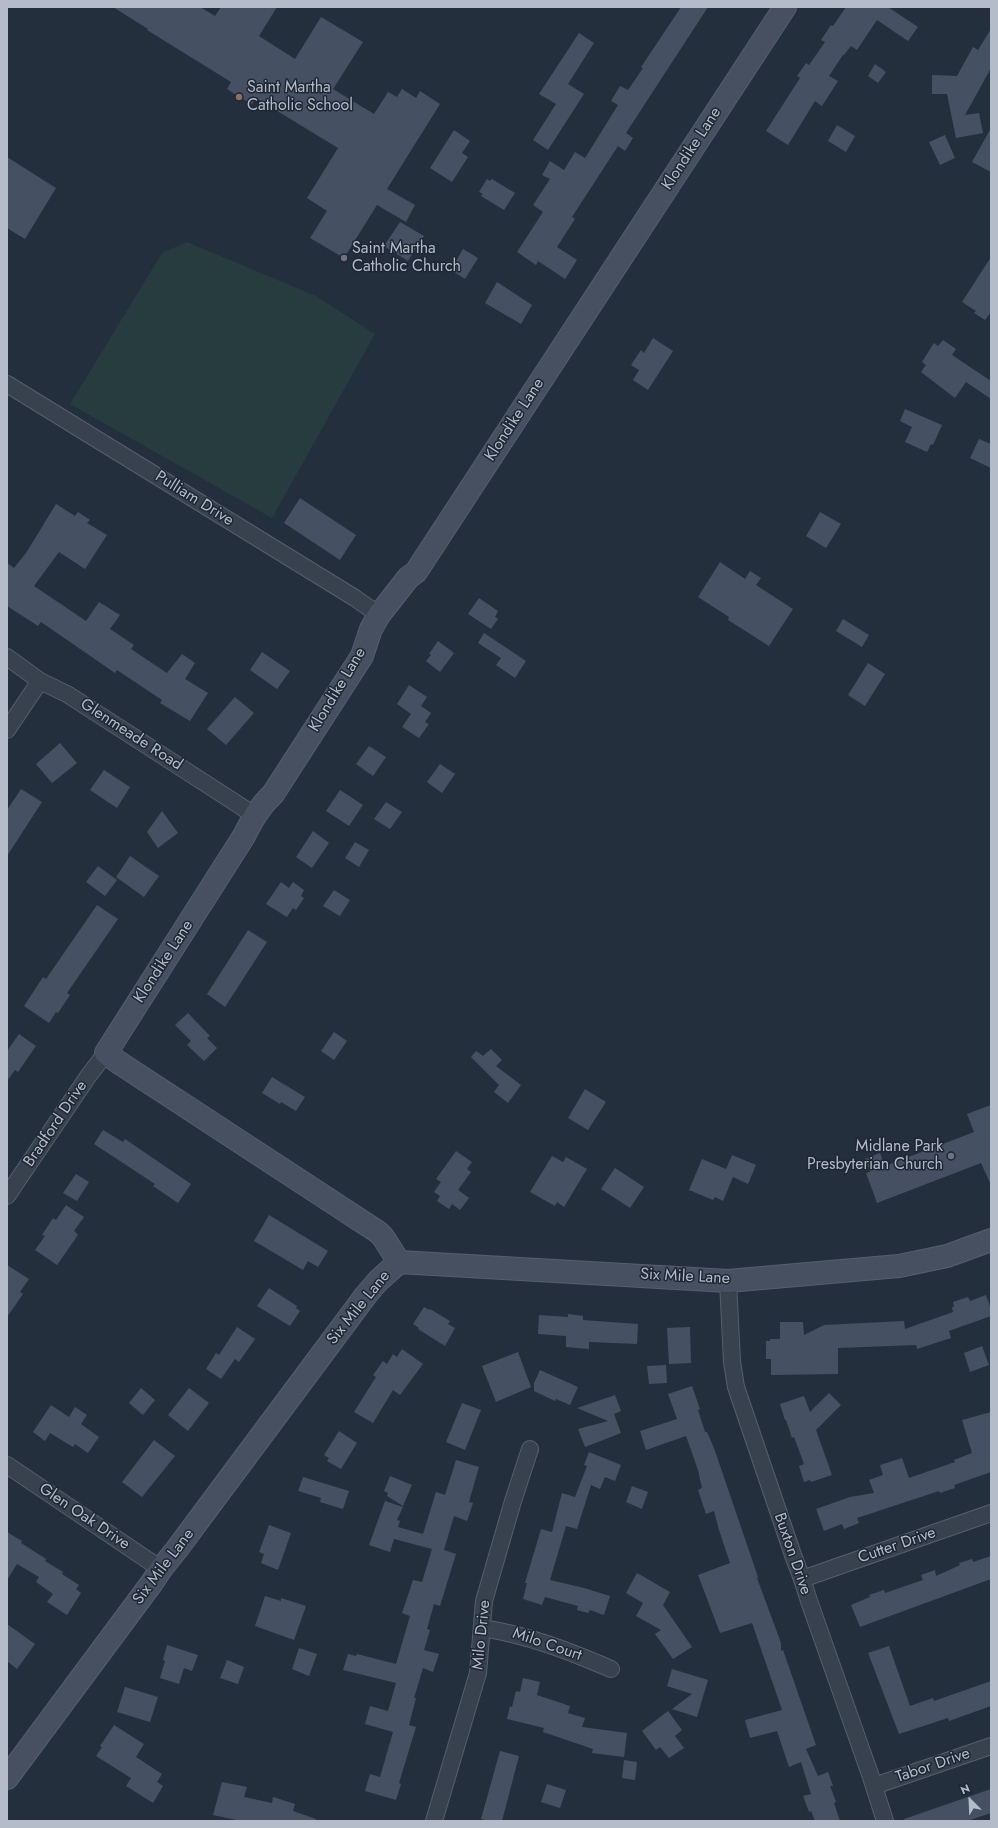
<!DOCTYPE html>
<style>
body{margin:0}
#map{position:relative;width:998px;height:1828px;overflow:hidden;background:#242f3e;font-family:Jost,sans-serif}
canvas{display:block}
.frame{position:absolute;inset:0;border:8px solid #b4bcc9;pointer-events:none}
.north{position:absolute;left:950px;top:1780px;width:40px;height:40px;-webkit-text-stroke:3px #1d2633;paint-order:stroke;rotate:336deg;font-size:11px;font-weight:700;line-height:16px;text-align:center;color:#b4bcc9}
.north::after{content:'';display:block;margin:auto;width:14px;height:18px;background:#b4bcc9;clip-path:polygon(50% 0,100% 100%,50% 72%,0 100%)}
</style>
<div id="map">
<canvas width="998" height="1828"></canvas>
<div class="frame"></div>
<div class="north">N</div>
</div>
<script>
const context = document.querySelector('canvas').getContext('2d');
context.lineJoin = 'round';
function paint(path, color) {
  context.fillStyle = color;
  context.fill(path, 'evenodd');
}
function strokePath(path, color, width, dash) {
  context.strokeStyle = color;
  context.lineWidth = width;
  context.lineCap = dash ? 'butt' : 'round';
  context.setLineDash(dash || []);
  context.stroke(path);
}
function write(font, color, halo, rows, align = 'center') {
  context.font = font + ' Jost,sans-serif';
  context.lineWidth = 3;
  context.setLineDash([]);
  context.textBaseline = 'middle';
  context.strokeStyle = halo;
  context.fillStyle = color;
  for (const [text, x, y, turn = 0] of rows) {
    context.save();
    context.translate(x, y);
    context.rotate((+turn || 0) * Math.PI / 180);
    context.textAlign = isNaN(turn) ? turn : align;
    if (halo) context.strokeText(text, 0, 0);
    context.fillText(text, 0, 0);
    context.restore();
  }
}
paint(new Path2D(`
 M187,242L316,296L375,334L272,518L70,404L162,253Z`), '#263c3f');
paint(new Path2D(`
 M113,7H200L215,16L221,7H277L259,36L295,59L321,17L363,42L333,89L374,114L388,92L397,97L402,89L416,98L420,91L440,104L387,189L415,205L406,222L377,205L344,258L310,238L327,211L307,198L338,148L256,98L252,104L239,97L227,89L231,82L147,30L148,29Z
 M681,7H708L626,133L633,138L625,151L618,146L572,217L575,219L557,247L577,260L565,279L538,261L536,265L517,252L543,212L533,205L550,179L542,175L550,161L564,170L575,152L585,158L618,105L611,101L620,86L628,90L643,68L641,67Z
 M846,7H888L918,27L908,41L877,20L857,50L851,46L844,55H843L829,76L838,81L822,106L815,101L788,145L766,131L800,78L797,76L806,63L809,65L825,42L821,40L831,25L833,26Z
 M991,29V68L965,115L979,113L983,133L956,138L947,94H932V75L957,76L973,47L978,50Z
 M579,33L594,43L568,84L584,94L548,150L533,140L556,104L539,94Z
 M875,64L886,72L878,83L868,76Z
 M837,125L855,136L846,152L828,141Z
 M991,128V172L972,162Z
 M454,130L470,141L462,153L468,157L452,182L430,168Z
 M945,135L955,158L940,165L929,142Z
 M7,157L56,188L25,239L7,228Z
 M487,179L490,181L492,179L515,193L504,210L481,196L483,194L479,192Z
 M400,222L424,236L408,261L384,246Z
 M463,249L478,258L465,279L451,270Z
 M991,257V312L985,320L974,313L976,311L962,302Z
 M497,282L532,305L521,324L485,303Z
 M653,338L673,351L648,390L633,380L639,370L631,365L641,350L644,353Z
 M943,340L956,349L952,355L991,381V399L966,382L955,398L921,372L926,365L922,362L934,343L938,346Z
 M905,409L942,425L933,445L931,444L927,452L905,442L912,427L900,421Z
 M979,439L991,444V468L970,458Z
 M300,498L356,535L340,560L284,523Z
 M56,504L75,516L78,512L90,520L87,523L107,535L85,569L59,552L34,586L86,621L99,602L120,615L110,629L134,645L131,649L167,673L182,654L195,663L185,679L208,693L190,721L160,703L162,700L117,670L115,673L41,622L38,626L7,606V563L14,568L26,553Z
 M820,512L841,524L826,548L806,536Z
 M720,562L745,579L750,571L761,578L756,585L793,609L769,646L728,620L729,617L698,597Z
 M479,598L498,611L495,617L498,619L491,629L468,614Z
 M843,619L869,635L862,647L836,631Z
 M484,633L526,661L515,678L496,665L501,658L478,643Z
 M438,641L454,653L440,672L426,661L431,655L429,654Z
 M262,652L290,671L277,689L250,670Z
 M868,663L885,674L865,706L848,695Z
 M409,685L427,697L421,706L431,713L425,722L429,724L419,738L402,727L411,714L397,704Z
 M235,697L254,713L226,745L207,729Z
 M60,743L77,763L52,783L36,764Z
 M369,746L386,757L373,776L356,764Z
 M440,764L455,774L442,793L427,782Z
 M104,770L130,787L117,808L90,790Z
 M21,789L42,802L7,856V810Z
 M340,790L363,805L349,826L326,811Z
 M386,802L402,812L390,829L374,819Z
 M162,811L178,833L158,848L147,832Z
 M313,831L329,843L312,868L296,857Z
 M355,842L369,850L359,867L345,858Z
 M130,856L159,876L144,897L116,877Z
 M98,866L117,880L105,896L86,882Z
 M281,882L289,888L293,882L304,890L301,896L304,898L296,910L293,908L287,917L266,904Z
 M334,890L350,900L340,916L323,906Z
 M97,905L118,919L67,993L70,995L58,1013L56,1012L49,1023L24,1006L43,977L46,979Z
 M248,930L267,942L225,1007L207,994Z
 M188,1013L210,1036L207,1038L217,1048L204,1061L187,1045L191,1041L175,1025Z
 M334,1032L347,1041L334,1060L321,1051Z
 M19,1034L36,1046L18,1072L15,1070L7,1081V1051Z
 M491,1049L502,1060L496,1066L521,1085L508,1103L494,1092L499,1085L471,1057L476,1051L483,1056Z
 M272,1077L305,1097L296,1111L281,1102L280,1104L262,1093Z
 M585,1089L606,1102L588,1130L568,1118Z
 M991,1105V1185L981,1163L877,1203L866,1173L870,1172L865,1159L880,1153L885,1166L974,1132L967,1114Z
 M103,1130L123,1142L125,1139L191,1184L178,1203L153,1186L155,1184L94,1144Z
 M456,1151L472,1162L467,1169L471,1172L458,1190L469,1198L460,1210L452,1204L449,1209L437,1201L440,1196L434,1192L441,1182L436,1179Z
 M732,1155L756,1165L748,1184L733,1177L723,1201L715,1197L713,1200L689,1190L702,1159L726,1169Z
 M552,1156L563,1162L566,1157L587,1169L564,1207L557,1202L555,1206L530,1192Z
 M615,1168L644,1187L630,1208L601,1189Z
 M76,1174L89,1182L77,1201L63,1193Z
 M66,1205L84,1217L74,1231L78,1235L57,1265L35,1250L45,1236L42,1235L53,1218L56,1220Z
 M269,1215L328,1251L318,1267L308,1261L303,1270L254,1241Z
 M7,1265L29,1279L20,1292L23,1294L7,1317Z
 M269,1288L297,1306L296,1308L300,1311L290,1326L257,1306Z
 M986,1295L991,1309V1316L949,1331L951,1338L917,1349L916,1345L838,1348V1374L771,1375V1359H766V1341H770V1339H780V1322H803L804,1335L824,1325L904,1321L905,1329L953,1312L952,1307H954L953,1302L968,1297L970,1301Z
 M424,1307L429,1310L430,1309L450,1321L448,1324L455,1328L445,1346L418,1329L419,1328L413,1324Z
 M568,1314L583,1316V1320L638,1324L637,1344L589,1342V1349L566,1347V1336L538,1334L539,1315L568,1317Z
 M237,1327L255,1339L239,1362L235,1359L221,1379L206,1369L216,1353L219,1355Z
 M690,1327L691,1363L669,1364L667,1328Z
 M982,1346L989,1365L970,1372L964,1353Z
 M402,1349L423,1364L400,1395L393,1390L373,1423L354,1412L376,1377L373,1375L383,1361L387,1364L393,1354L397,1357Z
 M518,1352L531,1387L496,1402L482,1366Z
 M666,1365L667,1383L649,1384L647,1366Z
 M540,1370L578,1387L570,1405L556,1399L555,1401L534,1391V1383Z
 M692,1386L700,1409L698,1410L705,1432H707L714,1448L758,1577L757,1578L781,1643V1651L783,1650L816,1745L806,1749L818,1776L828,1772L833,1786H830L836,1802L834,1803L840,1821H815L811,1811L809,1812L803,1796L811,1794L801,1762L789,1767L777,1731L750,1738L745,1720L782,1710L752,1623L720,1633L698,1575L730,1563L719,1530L714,1511L706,1514L698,1490L702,1488L698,1470L686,1436L646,1450L640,1431L677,1419L668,1394Z
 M141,1388L155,1400L143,1415L129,1403Z
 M189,1388L209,1403L188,1431L168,1415Z
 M829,1393L841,1405L816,1430L832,1475L811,1482L810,1480L804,1482L799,1466L804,1464L794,1437L792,1438L786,1420H785L780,1404L804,1396L810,1412Z
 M615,1395L621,1411L614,1414L621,1433L585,1447L578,1429L608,1421L577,1408Z
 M462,1403L481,1410L465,1450L446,1442Z
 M51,1405L69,1417L75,1407L87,1415L81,1424L99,1437L88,1453L75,1444L73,1447L50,1433L45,1441L33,1432Z
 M991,1412V1472L954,1485L955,1488L940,1493L939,1491L857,1518L859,1523L844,1529L842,1524L824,1531L816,1509L850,1497L874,1493L869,1480L883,1475L880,1465L902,1458L909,1478L955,1462L954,1460L972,1453L962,1420Z
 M339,1431L357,1443L341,1469L327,1461L329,1458L324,1455Z
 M154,1440L175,1456L142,1497L122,1482Z
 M589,1452L621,1465L615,1481L605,1477L600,1489L591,1485L577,1529L566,1526L550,1580L584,1588L610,1596L604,1615L590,1610L588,1613L577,1610L578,1606L545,1597L542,1605L523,1599L527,1583H525L541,1529L552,1532L562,1493L575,1497L587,1466L584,1465Z
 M456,1460L479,1467L469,1502L473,1503L467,1521L454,1516L444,1550L456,1554L440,1606L434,1604L427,1629L430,1630L424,1650L439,1654L433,1672L423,1668L414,1698H416L409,1725L416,1727L399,1783L401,1784L396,1800L365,1791L370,1774L380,1777L393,1732L365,1724L370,1706L388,1711L396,1683L343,1670L348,1654L356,1656L357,1654L396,1664L410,1616L402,1613L413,1580L422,1582L432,1549L394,1539L390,1552L369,1545L385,1501L403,1507L397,1520L400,1521L398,1527L423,1534L436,1492L445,1495Z
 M390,1476L412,1485L403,1506L387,1496L388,1493L384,1491Z
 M303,1477L349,1491L343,1509L320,1502L321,1498L298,1491Z
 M632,1486L648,1492L642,1509L626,1502Z
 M269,1525L291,1533L278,1570L261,1563L264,1554L259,1552Z
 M7,1532L22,1541L21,1543L46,1559L45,1561L63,1572L62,1574L79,1585L76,1589L81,1593L67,1615L47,1602L53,1594L36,1582L39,1577L17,1564L7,1580Z
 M991,1556V1579L860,1627L851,1605L870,1597L869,1595L884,1590L885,1593L923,1580L921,1575L935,1570L936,1576L960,1565L959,1563L972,1559L973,1562Z
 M637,1573L670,1592L663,1605L692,1647L673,1659L655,1634L661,1630L636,1616L643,1603L626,1593Z
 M265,1596L281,1601V1598L306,1606L294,1640L255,1626Z
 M7,1624L35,1644L17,1669L7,1661Z
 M167,1645L198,1655L192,1671L184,1668L179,1684L160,1678L165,1661L163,1660Z
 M889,1646L910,1706L933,1698L934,1701L991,1681V1706L949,1721L948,1718L899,1734L868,1653Z
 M299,1648L317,1654L309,1676L292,1669Z
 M227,1660L244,1667L238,1684L220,1678Z
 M672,1669L708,1680L697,1717L672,1709L692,1694L667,1686Z
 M523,1678L540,1682L537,1695L570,1706L568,1713L585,1718L582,1727L627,1733L624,1757L592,1753L593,1749L543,1732L544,1728L507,1719L510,1706L512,1707L516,1691L520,1692Z
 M125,1687L158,1697L150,1722L117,1712Z
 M668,1711L682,1730L675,1736L684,1748L669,1758L660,1747L656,1750L642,1731Z
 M114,1725L144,1744L136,1757L162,1774L157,1782L163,1786L153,1803L126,1786L131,1778L96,1756L102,1747L100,1746Z
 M500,1751L519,1756L502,1821H490L481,1819Z
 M624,1760L637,1762L635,1780L622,1778Z
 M222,1782L247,1787L244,1797L272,1803L273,1797L295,1804L293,1811L316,1819V1821H241L213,1815Z
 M547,1784L566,1790L560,1808L541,1802Z
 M991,1789V1813L967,1821H905L904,1819Z`), '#455162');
const street = new Path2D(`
 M7,384L355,598L379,615
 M7,657L40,681L67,694L242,807L254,816
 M7,730L40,681
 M7,1196L89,1075L106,1053
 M728,1281L732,1362L736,1387L793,1555L802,1579L809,1601L871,1777L885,1821
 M7,1465L161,1569
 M802,1579L991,1513
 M482,1628C528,1635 569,1651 611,1669
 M874,1786L991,1746
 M434,1821L478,1673L484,1601L513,1501L530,1449`);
const secondary = new Path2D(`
 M399,1262L383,1237L378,1232L118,1062L106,1053L244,836C252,820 259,807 273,794L362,656L371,629L379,615L408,578L416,572L785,7
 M7,1778L151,1584L161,1569L177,1549L366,1295L378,1281L399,1262L728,1281L899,1266L947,1256L991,1240`);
strokePath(street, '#565f6c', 18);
strokePath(secondary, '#565f6c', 24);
strokePath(street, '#38414e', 16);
strokePath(secondary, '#465061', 22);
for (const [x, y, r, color] of [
 [239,97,4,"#8d6e63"],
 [344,258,4,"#6b7280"],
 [951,1156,4,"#6b7280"]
]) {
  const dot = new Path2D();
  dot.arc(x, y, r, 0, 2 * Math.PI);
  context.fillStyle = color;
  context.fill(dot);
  strokePath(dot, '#1d2633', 1.5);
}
write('16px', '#b4bcc9', '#1d2633', [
 ["Saint Martha",247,88],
 ["Catholic School",247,106],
 ["Saint Martha",352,249],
 ["Catholic Church",352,267],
 ["Midlane Park",943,1147,"right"],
 ["Presbyterian Church",943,1165,"right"]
], 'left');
write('16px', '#b4bcc9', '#1d2633', [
 ["Klondike Lane",692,149,-57],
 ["Klondike Lane",515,420,-57],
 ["Pulliam Drive",194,499,32],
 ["Klondike Lane",338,690,-59],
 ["Glenmeade Road",131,735,33],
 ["Klondike Lane",164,962,-57],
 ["Bradford Drive",56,1124,-56],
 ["Six Mile Lane",685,1277,3],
 ["Six Mile Lane",359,1308,-51],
 ["Glen Oak Drive",84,1517,34],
 ["Cutter Drive",897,1546,-19],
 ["Buxton Drive",792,1554,71],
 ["Six Mile Lane",164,1567,-53],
 ["Milo Drive",482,1635,-84],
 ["Milo Court",547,1645,19],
 ["Tabor Drive",933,1766,-19]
]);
</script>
